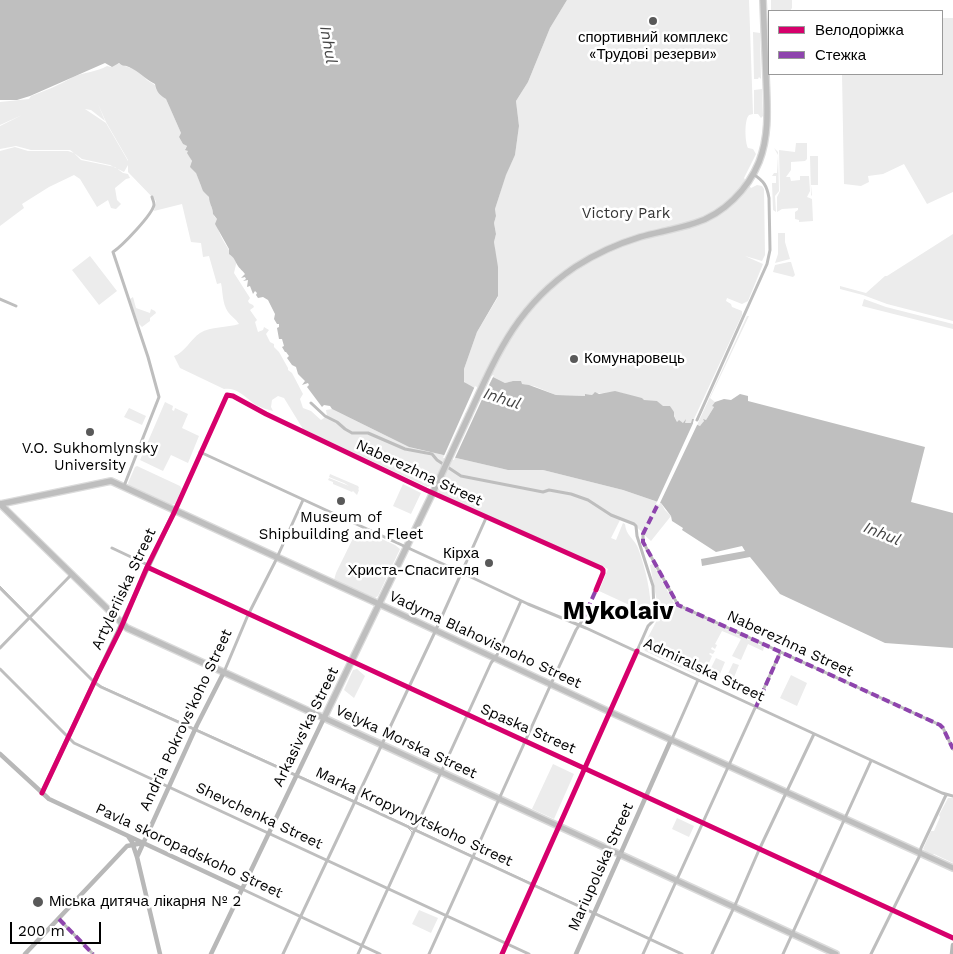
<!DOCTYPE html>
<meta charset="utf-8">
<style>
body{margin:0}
#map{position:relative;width:953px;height:954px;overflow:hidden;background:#fff;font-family:"Work Sans",sans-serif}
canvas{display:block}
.legend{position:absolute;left:768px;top:10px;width:175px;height:65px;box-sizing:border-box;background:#fff;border:1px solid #999;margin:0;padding:6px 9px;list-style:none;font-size:15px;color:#000}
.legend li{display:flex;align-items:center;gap:10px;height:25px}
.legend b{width:25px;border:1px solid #999}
.scale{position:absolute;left:10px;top:922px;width:91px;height:22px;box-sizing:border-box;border:2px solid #000;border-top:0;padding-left:6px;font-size:15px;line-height:18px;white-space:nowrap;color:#000;-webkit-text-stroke:4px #fff;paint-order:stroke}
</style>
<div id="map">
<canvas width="953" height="954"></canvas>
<ul class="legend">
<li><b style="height:6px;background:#d6006c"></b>Велодоріжка</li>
<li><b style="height:6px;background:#8e44ad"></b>Стежка</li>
</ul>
<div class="scale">200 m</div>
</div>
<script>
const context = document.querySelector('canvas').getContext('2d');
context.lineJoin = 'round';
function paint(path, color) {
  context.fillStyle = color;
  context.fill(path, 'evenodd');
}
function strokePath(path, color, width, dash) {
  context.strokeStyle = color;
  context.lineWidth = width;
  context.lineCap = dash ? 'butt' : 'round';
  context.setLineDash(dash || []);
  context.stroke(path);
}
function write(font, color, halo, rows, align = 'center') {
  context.font = font + ' "Work Sans",sans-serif';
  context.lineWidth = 5;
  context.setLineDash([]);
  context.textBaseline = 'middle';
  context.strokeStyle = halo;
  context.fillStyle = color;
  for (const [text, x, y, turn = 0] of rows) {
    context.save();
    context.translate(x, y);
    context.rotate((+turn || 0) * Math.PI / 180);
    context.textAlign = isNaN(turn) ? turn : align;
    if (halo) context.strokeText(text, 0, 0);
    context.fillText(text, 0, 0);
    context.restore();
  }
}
paint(new Path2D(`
 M567,0H749L753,114L749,115C744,120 745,142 748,148L753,149L756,154L744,178L751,188L757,185L762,186L764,189L765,255L762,261L745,256L763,264L748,301L742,304L727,298L726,301L731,304L732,307L742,311V315L694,419H692L691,423H683L679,421L677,422L670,406L663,407L657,401H643L642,398C632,397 623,392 614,392C607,392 601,394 594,393L592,395L585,394V396L556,395L534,386L521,384V382L513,381L505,383L493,377L487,396L467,385L463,380L464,369L477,332L498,297L497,268L494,242L496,234L494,223L496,216L495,209L506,174L515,155L519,126L516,101L528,82L550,28Z
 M771,0H792V8L790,11H771Z
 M942,18H953V192L927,204L904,164L883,174L868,176L869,182L861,186L844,184L842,74H942Z
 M753,32L760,33L761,79L759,77L758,79H754Z
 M117,63L139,71L147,80L155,85L156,89L166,99L181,133L179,137L183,144L187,146L185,149L188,151L201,186L209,197L214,216L217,219C216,234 228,246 234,259L237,260L234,273L250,298L248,301L249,303L253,305L254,307L250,310L257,320L255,322L258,332L263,330L264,327L269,330L266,334L270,342L274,344V347L279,352L288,368V370L292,373L303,394L300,399L303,408L311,411L321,420L327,416L326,410L332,409L409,447L508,470H543L623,490L661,503L665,510L671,516L651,541C640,532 636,522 621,518L611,538L616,540L623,523L625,524C626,536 634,538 638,548C646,570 651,592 651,615L599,591L608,569L439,494L438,491L442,486L432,482L430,486L427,487L303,429L284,398L278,396L272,400L271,407L273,411C266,409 258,407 253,403C245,396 235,387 224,389L180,368L174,356C184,353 191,339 200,333C211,326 227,328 239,324C235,318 232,317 228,312C222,303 223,292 221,283L217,284L209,256L203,257L201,243L191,242L182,204L154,211L156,201L128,172V160L106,122L98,104L105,121L91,110L85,109L106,123L128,161V165L124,172L110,165L82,159L70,150H31L16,146L0,149V126L22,115L0,125V102L29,99L31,96C45,91 59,85 73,77C84,72 97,72 107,66L111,67Z
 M762,89L763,116L761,118L758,114H754V90Z
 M796,143H807V159L805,161L791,162V170L786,177H790L791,181L800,180V176H809L810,191L807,197L812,199L813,221L799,222V220L795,219V212L798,210V208L782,209L777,212V197L780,191L779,150L795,152Z
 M15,147L28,151H68L74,153L81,160L115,167L123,173L128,174L130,178L126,179L115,188L117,200L121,204L116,209L111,208L108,200L97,207L80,179L74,175L49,187L22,204L24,208L0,226V151Z
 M774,148L778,152L779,191L775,196L776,212L773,210L772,183H776V176H772L774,173H777L778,155Z
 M810,156H818V185H811L812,196L811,195Z
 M778,233H785V242L790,259L775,263L778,254Z
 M953,234V321L887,304L863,295L840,289V286L866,293L885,276H887Z
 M90,256L117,291L99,305L72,270Z
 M789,262H791L795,275L793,277L773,272L775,265Z
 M133,297L136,308L150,313L151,309L155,311L156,313L150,318V321L142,327L138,323L130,299Z
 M864,299L886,307L953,324V329L862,306Z
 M747,316H749L710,398L715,402L712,406L714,407L706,420H704L702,425L700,426L697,425Z
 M165,402L173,406L172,410L174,411L175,408L188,414L182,428L199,436L188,463L171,455L163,471L140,460Z
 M129,408L146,416L142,425L124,417Z
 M137,466L180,486L182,489L175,504L170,505L129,486L128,483L135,467Z
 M330,474L358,486L359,488L358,489L359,490L357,495L353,491L352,492L333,484V482L328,480L329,478L349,486L344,483L329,477Z
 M403,484L421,493L411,514L393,506Z
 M358,528L395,545L400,549L378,596L375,598L334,580L336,573Z
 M653,564L675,605L764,647L763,651L748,644L741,660L732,656L741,639L722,631L715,644L717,645L715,649L712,647L711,649L715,651L713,654L710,653L709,654L712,656L706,670L703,669L699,676L645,651L643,647L656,622L657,602L650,565Z
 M716,658L725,662L717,681L707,676Z
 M733,663L739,665L732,682L737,684L735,689L723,684Z
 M357,669L365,676L354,698L344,690L353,670Z
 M791,675L807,683L797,706L780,698Z
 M553,764L574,774L554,819L532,809Z
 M948,798H953V863L934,854L931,856L923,849L931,831H934L940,817L939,815Z
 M677,818L694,826L689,837L672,829Z
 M419,910L438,918L431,933L412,924Z`), '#ececec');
paint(new Path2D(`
 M0,0H567L550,28L528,82L516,101L519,126L515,155L506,175L495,209L496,216L494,223L496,234L494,242L498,267V296L477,332L464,369V382L487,395L491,387L483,383L484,380L493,377L505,383L513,381H521L522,384L529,385L556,395L585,396V394L592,395L595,392L599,394L615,391L642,398L644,400L657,401L663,406H670L674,412V416L677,422L679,420L683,423L686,419L685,423H691L692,419H694L693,423L700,426L704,421L703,419L706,420L714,407L712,406L715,402L724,399L731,400L740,394L748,396V401L925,447L911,502L953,513V648L885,643L780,594L750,557L702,566L701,559L745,551L742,546L716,552L682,530L683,528L672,521L671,516L661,503L623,490L543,470H508L409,447L332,409L330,406L324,405L322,407L307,387L309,385L308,383L302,385L305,381L298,374L296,367L292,365L287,358L289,356L286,352H285L282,347L284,346L282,339H279L277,328L279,327V324H277L274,319L275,314L268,300L263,297L258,298L256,295L257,293L255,291L253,294L250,286L247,287L248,280L243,281L246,279L245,277L241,278L245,274C243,271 239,268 238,266C235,261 234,257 229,254V249L215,224L217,219L213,214C213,208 209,203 209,197L203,191L196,173L190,167L192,161L187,153L188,151L185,150L187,146L183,144L179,137L181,133L166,99C161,96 156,92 155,84C145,79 140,72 129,67C125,65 123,67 119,63L112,67L105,63L30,96L17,100H0Z`), '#bfbfbf');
paint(new Path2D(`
 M494,375L489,385L491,387L487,395L493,399L484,395L454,460L443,458L475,386L486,392L488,388L481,384L482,379Z
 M695,419L698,423L659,505L656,504Z`), '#fff');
const primary = new Path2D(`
 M379,604L610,712L953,868
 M324,718L836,954`);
const highway = new Path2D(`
 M469,415C497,354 517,306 575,267C595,254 617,244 640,237C658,232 677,229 695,223C724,214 748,189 759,162C770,134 767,105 766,76C765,50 764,25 763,0
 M0,504L127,628L324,718L437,484
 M0,504L111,481L379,604`);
strokePath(primary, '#dbdbdb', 8);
strokePath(highway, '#dbdbdb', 8);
strokePath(new Path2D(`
 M0,299L16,306
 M311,403L325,416L337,422L345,429L352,433H368L405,449L432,454L437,460L461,476L543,492L549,490L571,494L588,500L611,515L634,524L636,526L637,536L653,586L654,610L653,621L648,626L637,651
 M697,420L767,264L770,250L769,198C767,186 764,181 753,174
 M200,452L456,570L528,604L586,628L629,648L942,793L953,796
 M124,486L159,397L148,357L113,252C122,246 152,215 154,205C154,201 153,201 152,197
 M175,510L225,399L230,395L266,414L426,490L601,568L603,570V573L596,590
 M643,534V542L678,605L940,725L943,728L953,749
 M112,548L148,565
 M148,568L953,938
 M0,588L94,682L101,687L359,804L682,954
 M0,648L71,575
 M0,669L74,743L529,954
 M224,672L248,615L275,562L303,500
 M672,739L698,680
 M242,889L380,954
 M59,919L93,954
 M283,954L434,634L486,518
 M358,954L491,663L497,655L521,601
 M429,954L551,684L576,630L582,621
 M643,954L780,653
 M712,954L736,903L759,850L814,734
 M783,954L871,761
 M871,954L919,857L921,848L946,795`), '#bebebe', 3);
strokePath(new Path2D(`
 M0,754L49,799L242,889
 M42,793L175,510
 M128,836L132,842L137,857L160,954
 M137,857L197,725L224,672
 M25,954L127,846L143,843
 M211,954L324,718
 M576,954L671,740
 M952,954L953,945`), '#b8b8b8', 4.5);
strokePath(primary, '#bebebe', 5);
strokePath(highway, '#bebebe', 5.5);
strokePath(new Path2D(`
 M0,586L94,682L101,686L355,801L683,954
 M358,954L411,839L412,832L406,826`), '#bebebe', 1);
const highwayBridge = new Path2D(`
 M437,484L469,415`);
strokePath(highwayBridge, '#dbdbdb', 8, []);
strokePath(highwayBridge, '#bebebe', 5.5);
strokePath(new Path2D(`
 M657,506L643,534V542L678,605L940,725L943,728L953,749
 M582,621L596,590
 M756,707L780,653
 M59,919L93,954`), '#8e44ad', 4, [8, 4]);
strokePath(new Path2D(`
 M147,567L953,938
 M42,793L98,674L120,630L147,567L173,515L227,395L233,396L266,414L426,490L601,568L603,570V573L596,590
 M502,954L637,651`), '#d6006c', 5);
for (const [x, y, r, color] of [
 [653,21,5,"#595959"],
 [574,359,5,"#595959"],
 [90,432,5,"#595959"],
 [341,501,5,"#595959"],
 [489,563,5,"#595959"],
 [38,902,6,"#595959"]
]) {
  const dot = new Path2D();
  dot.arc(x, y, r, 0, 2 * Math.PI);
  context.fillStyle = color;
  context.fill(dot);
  strokePath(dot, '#fff', 2);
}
write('15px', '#000', '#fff', [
 ["спортивний комплекс",653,38],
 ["«Трудові резерви»",653,55],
 ["Комунаровець",584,359,"left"],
 ["V.O. Sukhomlynsky",90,449],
 ["University",90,466],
 ["Museum of",341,518],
 ["Shipbuilding and Fleet",341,535],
 ["Кірха",479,554,"right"],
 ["Христа-Спасителя",479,571,"right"],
 ["Міська дитяча лікарня № 2",49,902,"left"]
]);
write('15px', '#333', '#fff', [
 ["Victory Park",626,214]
]);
write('15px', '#000', '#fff', [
 ["Naberezhna Street",419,473,25],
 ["Artyleriiska Street",124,589,-65],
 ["Vadyma Blahovisnoho Street",485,640,25],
 ["Naberezhna Street",790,644,25],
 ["Admiralska Street",704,670,25],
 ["Andria Pokrovs'koho Street",186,720,-65],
 ["Arkasivs'ka Street",306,727,-64],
 ["Spaska Street",528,729,24],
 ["Velyka Morska Street",406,742,25],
 ["Shevchenka Street",259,816,25],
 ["Marka Kropyvnytskoho Street",414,817,25],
 ["Pavla skoropadskoho Street",189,851,25],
 ["Mariupolska Street",601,867,-66]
]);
write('italic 16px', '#444', '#fff', [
 ["Inhul",328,45,80],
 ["Inhul",502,399,18],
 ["Inhul",882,534,22]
]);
write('bold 25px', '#000', '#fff', [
 ["Mykolaiv",618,612]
]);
</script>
